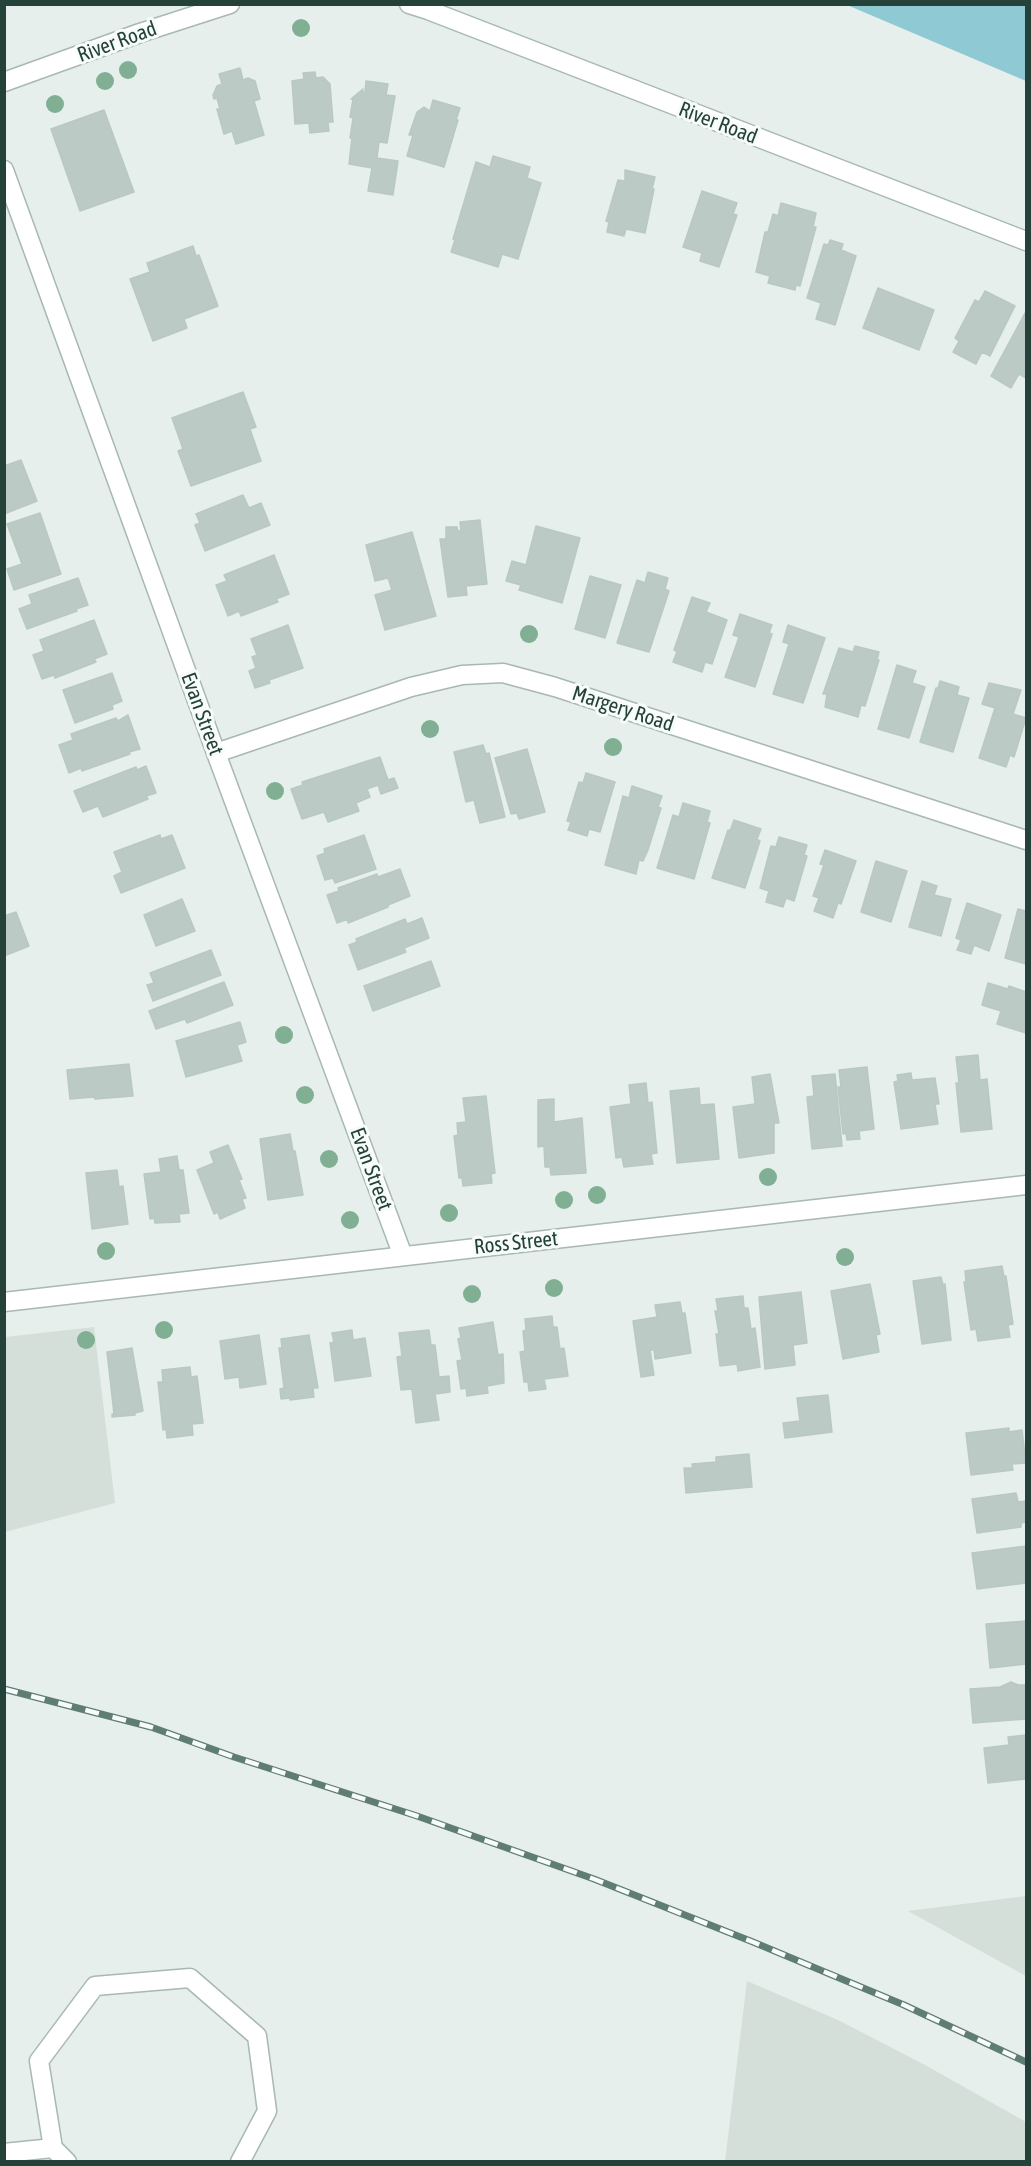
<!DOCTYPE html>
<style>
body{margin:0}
#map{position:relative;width:1031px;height:2166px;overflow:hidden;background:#e6efeb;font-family:"Asap Condensed",sans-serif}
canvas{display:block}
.frame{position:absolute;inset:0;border:6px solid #24423a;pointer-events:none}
</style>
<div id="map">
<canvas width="1031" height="2166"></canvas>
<div class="frame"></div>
</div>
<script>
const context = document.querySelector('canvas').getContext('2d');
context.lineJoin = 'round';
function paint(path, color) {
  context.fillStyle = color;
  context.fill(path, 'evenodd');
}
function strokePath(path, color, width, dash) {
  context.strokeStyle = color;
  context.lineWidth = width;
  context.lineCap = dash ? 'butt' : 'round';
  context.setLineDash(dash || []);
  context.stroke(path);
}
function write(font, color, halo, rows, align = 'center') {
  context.font = font + ' "Asap Condensed",sans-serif';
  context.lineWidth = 6;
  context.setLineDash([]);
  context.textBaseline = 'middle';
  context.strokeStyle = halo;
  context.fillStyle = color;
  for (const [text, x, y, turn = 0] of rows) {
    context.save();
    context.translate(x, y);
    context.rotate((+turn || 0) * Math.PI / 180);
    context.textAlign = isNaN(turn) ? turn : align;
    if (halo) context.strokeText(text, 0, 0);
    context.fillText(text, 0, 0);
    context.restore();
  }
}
paint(new Path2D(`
 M94,1327L115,1503L5,1532V1337Z
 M1026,1896V1976L908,1911Z
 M747,1981L838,2020L927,2066L1026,2122V2161H725Z`), '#d4dfda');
paint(new Path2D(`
 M847,5H1026V81Z`), '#8ec9d4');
const building = new Path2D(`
 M240,68L243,80L248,78L255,81L260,99L254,101L264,135L236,144L232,131L224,134L217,109H220L217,98L214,99L213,95L217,86L222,84L219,74Z
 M315,72L316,78L323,77L330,84L333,122H328L329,131L310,133L309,123L295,124L292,81L304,79L303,73Z
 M366,81L388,84L386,95L395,96L387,143L379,142L377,158L398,161L393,195L368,191L372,168L349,164L352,138H350L353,118L350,117L353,99H351L363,89L362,92H365Z
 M433,100L460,108L456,120H458L444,167L407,156L413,135H409L417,112L424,107L430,111Z
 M104,110L134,192L80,211L51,129Z
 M493,156L530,167L527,178L541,183L518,259L502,254L498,267L451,252L455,240L453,239L476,162L490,167Z
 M625,170L655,177L652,189H654L645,233L626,229L624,236L607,232L609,222L606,221L618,180L625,181Z
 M702,191L737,203L733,214L737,215L719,267L700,261L702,253L683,247Z
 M781,203L816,213L813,227H816L800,286L796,285L795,290L768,283L770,276L756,272L765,232H768L773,214L778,216Z
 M830,240L843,244L841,250L856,256L835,325L816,319L821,303L807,298L824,244L828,245Z
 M193,246L196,256L199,255L218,306L184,319L187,328L153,341L130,279L150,272L147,263Z
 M878,288L934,310L919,350L863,328Z
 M985,291L1015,306L990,356L982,352L976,364L953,352L959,341L955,338L975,300L979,302Z
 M1025,313L1026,378L1019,374L1011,388L991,376Z
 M243,392L256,427L250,429L261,461L191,486L178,451L183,449L172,418Z
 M21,460L37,501L4,514V466Z
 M243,495L249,508L261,503L270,525L205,551L195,525L200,523L196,514Z
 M40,513L61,574L14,590L7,569L22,564L7,524Z
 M480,520L487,584L466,586L467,595L448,597L440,539H446V527H457L458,531H461L460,522Z
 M536,526L580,538L562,603L519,590L521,585L506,581L512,561L526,565Z
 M412,532L436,616L385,630L375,595L392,590L388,578L375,581L366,545Z
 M274,555L289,594L276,599L278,602L241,616L239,611L228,616L216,585L227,581L224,575Z
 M648,572L668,578L665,589L669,591L649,652L617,643L637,580L645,583Z
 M590,576L621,585L605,638L575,629Z
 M78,578L88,605L76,609L77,611L27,629L19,609L32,604L29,595Z
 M692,597L710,603L706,612L727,620L712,664L705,662L702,672L673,662L677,652L674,650Z
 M740,614L772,625L769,633L772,634L755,687L725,677L739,637L733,635Z
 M94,620L107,654L94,659L96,662L55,678L54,675L42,679L33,655L44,651L40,640Z
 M288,625L303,668L269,680L270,683L255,688L249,671L256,668L252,657L257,655L251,639Z
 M788,625L825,638L803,703L773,694L789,644L783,642Z
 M855,646L879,652L877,660H879L865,706L861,705L858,717L825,707L827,694H823L839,648L853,652Z
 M897,665L916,671L912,683L925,687L909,738L878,729Z
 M112,673L122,701L112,705L113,709L75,723L63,690Z
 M940,681L959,687L957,695L969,698L953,752L920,742L936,688H938Z
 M989,683L1021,690L1013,714L1026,718L1014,757L1010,755L1006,767L979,758L995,708L982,704Z
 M128,715L140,749L129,752L130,754L82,771L81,768L69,773L59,745L73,740L71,734L116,718L118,721Z
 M483,745L486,754L489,753L505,817L480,823L474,800L466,802L454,752Z
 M527,749L545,812L519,819L517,813L511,814L495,758Z
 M380,757L388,780L394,778L398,788L381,794L378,785L367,789L370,797L356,803L359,811L328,822L324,812L302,819L291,789L303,785L302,782Z
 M146,766L156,793L146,796L148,799L103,817L98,806L83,812L74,791L136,767L137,770Z
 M586,773L615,782L600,832L589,829L587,836L568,830L571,822L567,821L579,782L583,783Z
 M632,786L662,796L658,807L661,808L648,850L643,861L639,860L636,874L605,865L623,796L629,798Z
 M683,803L710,811L707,822L710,823L694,879L657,868L673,815L679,817Z
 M734,820L761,829L757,839L760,841L745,888L712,878L728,830L730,831Z
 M160,835L161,839L172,835L185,868L121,893L114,876L122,872L114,852Z
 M364,835L376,869L335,883L333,878L325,880L317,856L325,853L324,849Z
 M779,837L807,845L804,855L807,856L794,901L786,898L783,907L766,902L769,891L760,888L771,846L776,847Z
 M825,850L856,861L841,904L838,903L833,918L814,911L819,898L813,896L824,865L820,864Z
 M876,861L907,871L891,922L861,912Z
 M400,869L410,896L388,905V907L348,923V919L337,923L327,895L339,891L338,888L377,874L378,877Z
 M922,881L937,886L934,895L951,899L941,936L909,927Z
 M182,899L195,931L156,946L144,915Z
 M967,903L1001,915L989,951L974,945L971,954L957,950L961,940L956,938Z
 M1018,909L1026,911V964L1005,958Z
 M16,912L29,946L4,956V916Z
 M422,918L429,938L404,948L406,952L358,970L349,945L357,942L356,939L405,919L407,924Z
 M211,950L221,975L153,1001L147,985L154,983L150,973Z
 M431,961L440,986L373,1011L364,986Z
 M224,982L233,1005L187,1023L185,1019L156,1029L149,1011Z
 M988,983L1008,989L1009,986L1026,992V1033L997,1024L1001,1011L982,1005Z
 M240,1022L246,1042L237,1045L242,1061L186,1077L176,1041Z
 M978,1055L980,1080L987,1079L992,1129L961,1132L956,1083H959L956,1057Z
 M129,1064L133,1096L95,1099L94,1097L70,1099L67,1070Z
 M867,1067L874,1129L859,1131L860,1139L847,1140L846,1133L843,1134L838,1087H841L839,1070Z
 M911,1073L912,1080L935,1078L939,1104H935L938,1124L901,1129L894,1082L898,1081L897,1075Z
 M770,1074L779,1123H774V1153L739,1158L733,1107L755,1104L752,1077Z
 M835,1074L842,1146L812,1149L807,1097L814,1096L812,1076Z
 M646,1083L648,1103L652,1102L657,1153L651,1154L653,1164L624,1167L622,1157L616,1158L610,1107L631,1104L629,1085Z
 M699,1088L700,1105L714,1104L719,1159L677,1163L670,1091Z
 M486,1096L495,1173L491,1174L492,1183L463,1186L462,1178H459L454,1136L458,1135L457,1123L466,1122L463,1098Z
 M554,1099V1122L582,1118L586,1173L551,1175L550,1167H545L544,1146L538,1147V1100Z
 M290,1134L293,1151H295L303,1195L268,1200L260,1139Z
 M228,1145L242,1179L239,1180L246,1198L242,1199L245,1208L220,1219L218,1212L214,1214L197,1170L214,1163L210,1152Z
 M177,1156L179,1170H183L189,1213L179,1214L180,1222L155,1223L154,1218L150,1219L144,1174L161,1172L159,1159Z
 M117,1170L119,1187L123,1186L128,1224L92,1229L86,1173Z
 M1002,1266L1004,1277L1006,1276L1013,1324L1008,1325L1010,1337L978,1341L976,1329L971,1330L964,1282H966L965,1271Z
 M941,1277L943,1285L945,1284L951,1340L922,1344L913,1281Z
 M870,1284L880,1334L876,1335L879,1352L843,1359L831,1291Z
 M801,1292L807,1343L793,1345L795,1365L765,1369L759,1297Z
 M743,1296L744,1308H748L751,1329L755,1328L760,1367L738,1371L737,1364L720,1366L716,1334H719L715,1311H718L716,1299Z
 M680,1302L682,1313H685L691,1353L655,1359L654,1350H650L654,1375L641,1377L633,1321L657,1317L655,1305Z
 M552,1316L553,1327H557L560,1349L564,1348L568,1376L544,1379L546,1389L529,1391L528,1382H524L520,1352L525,1351L523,1331L526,1330L525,1319Z
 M493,1322L498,1355L503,1354L504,1383L487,1386L488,1393L467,1396L466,1388L461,1389L457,1361L462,1360L458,1339L461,1338L459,1328Z
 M352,1330L353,1340L365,1338L371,1376L335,1381L330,1343L334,1342L332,1333Z
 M429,1330L431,1345H435L439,1377L449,1376L450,1392L435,1394L439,1420L416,1423L412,1389L401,1390L397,1357L402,1356L399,1333Z
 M259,1335L266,1384L240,1388L239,1377L225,1379L220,1341Z
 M309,1335L318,1388H313L314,1397L290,1400V1398L281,1399L280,1389L284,1388L279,1348H282L281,1339Z
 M132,1348L143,1411L135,1413V1415L112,1417V1414H114L107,1352Z
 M190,1367L191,1377L197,1376L203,1423L192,1424L193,1435L167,1438L166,1429L163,1430L158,1382H163L162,1370Z
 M828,1395L832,1432L785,1438L783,1423L800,1421L797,1398Z
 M1009,1428V1432L1022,1430L1026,1463L1012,1464L1013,1470L971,1475L966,1433Z
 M749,1454L752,1487L686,1493L684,1468H693L692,1464L716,1462V1457Z
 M1016,1493L1018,1502L1026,1501V1522L1021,1523V1527L977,1533L972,1499Z
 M1026,1546V1583L977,1589L972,1553Z
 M1026,1621V1664L990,1668L986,1624Z
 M1011,1682L1018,1685H1026V1719L973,1723L970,1689L1000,1687Z
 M1026,1735V1779L988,1783L984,1748L1009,1745L1008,1737Z`);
paint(building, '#bbcac4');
strokePath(building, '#b8c9c2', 1.5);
const service = new Path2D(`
 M4,2153L53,2148
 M67,2162L53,2148L39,2061L95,1986L190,1978L257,2036L267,2111L240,2162`);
const minor = new Path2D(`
 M409,4L428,10L1026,241
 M4,82L140,33L230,4
 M4,170L216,753L403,1256
 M216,753L411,687L462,675L503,673L555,687L1026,840`);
const tertiary = new Path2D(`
 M4,1302L1026,1185`);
strokePath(service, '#a8b8b2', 21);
strokePath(minor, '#a8b8b2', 21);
strokePath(tertiary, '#a8b8b2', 21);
strokePath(service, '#fff', 18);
strokePath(minor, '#fff', 18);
strokePath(tertiary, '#fff', 18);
const rail = new Path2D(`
 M4,1689L151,1727L234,1757L417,1816L594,1879L753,1942L904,2005L1026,2062`);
strokePath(rail, '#5f7d75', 7);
strokePath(rail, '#f7fbf9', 4.5, [14]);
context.fillStyle = '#80af93';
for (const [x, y] of [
 [301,28],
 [128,70],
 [105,81],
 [55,104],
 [529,634],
 [430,729],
 [613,747],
 [275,791],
 [284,1035],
 [305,1095],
 [329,1159],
 [768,1177],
 [597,1195],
 [564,1200],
 [449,1213],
 [350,1220],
 [106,1251],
 [845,1257],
 [554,1288],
 [472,1294],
 [164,1330],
 [86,1340]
]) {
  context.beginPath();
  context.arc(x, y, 9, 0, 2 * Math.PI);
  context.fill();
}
write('21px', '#24423a', '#f7fbf9', [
 ["River Road",117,42,-20],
 ["River Road",718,123,21],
 ["Margery Road",623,709,18],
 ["Evan Street",202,714,70],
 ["Evan Street",371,1169,70],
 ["Ross Street",516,1243,-6]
]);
</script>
